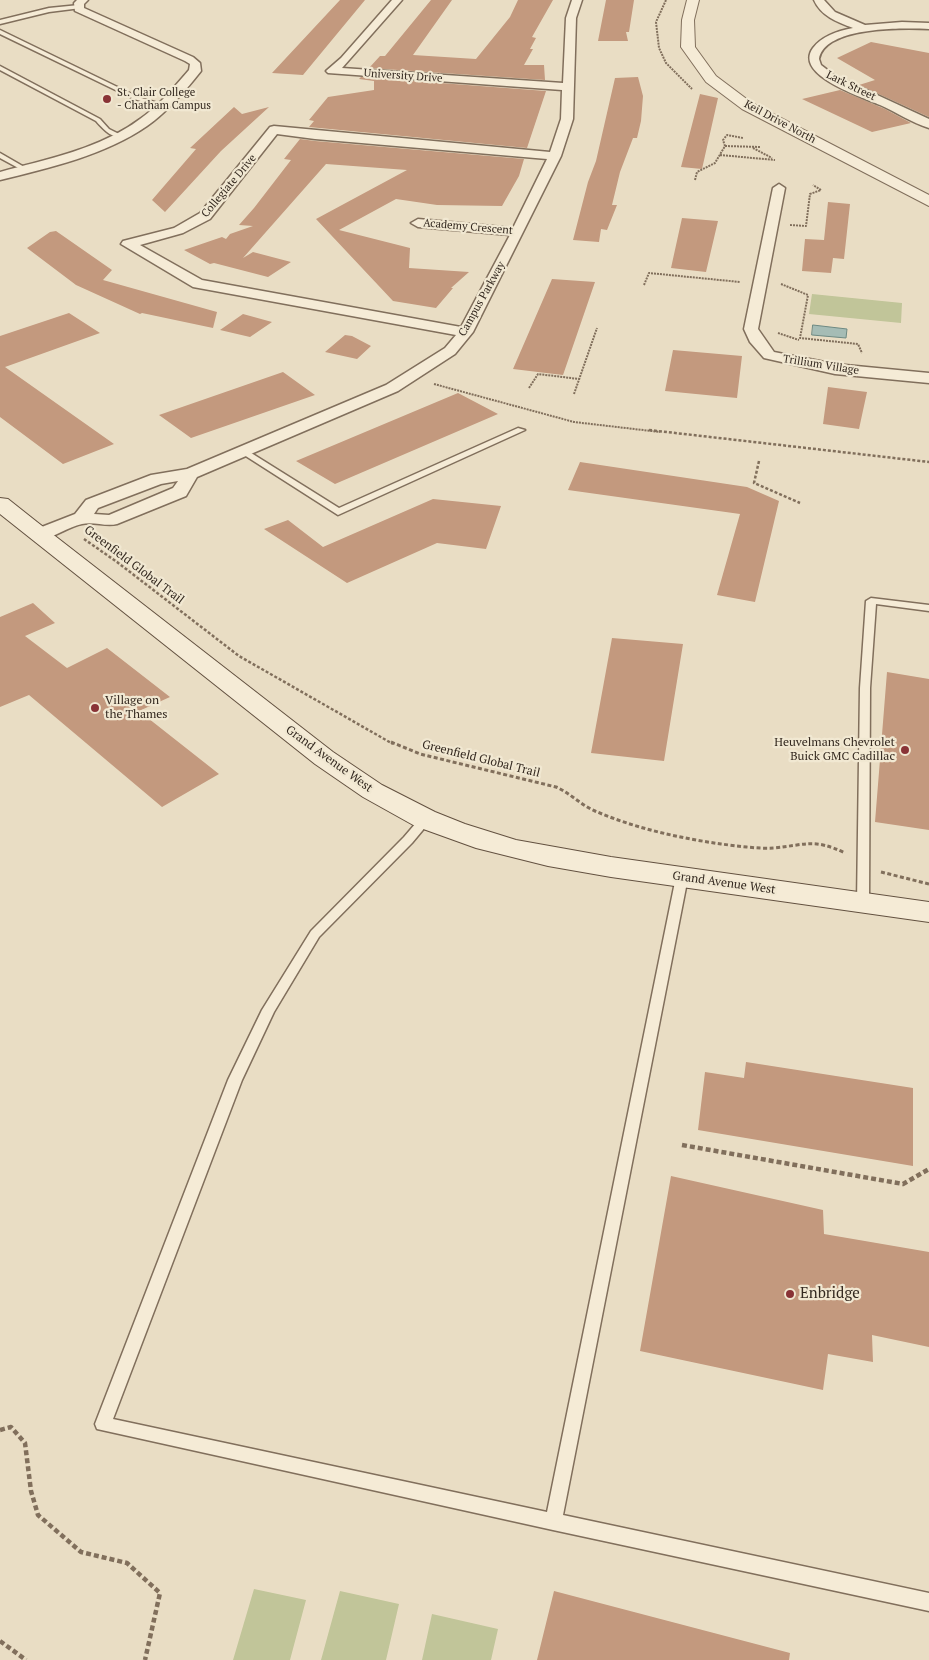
<!DOCTYPE html>
<style>
body{margin:0}
canvas{display:block;background:#e9ddc4}
</style>
<canvas width="929" height="1660"></canvas>
<script>
const context = document.querySelector('canvas').getContext('2d');
context.lineJoin = 'round';
function paint(path, color) {
  context.fillStyle = color;
  context.fill(path, 'evenodd');
}
function strokePath(path, color, width, dash) {
  context.strokeStyle = color;
  context.lineWidth = width;
  context.lineCap = dash ? 'butt' : 'round';
  context.setLineDash(dash || []);
  context.stroke(path);
}
function write(font, color, halo, rows, align = 'center') {
  context.font = font + ' "PT Serif",serif';
  context.lineWidth = 4.5;
  context.setLineDash([]);
  context.textBaseline = 'middle';
  context.strokeStyle = halo;
  context.fillStyle = color;
  for (const [text, x, y, turn = 0] of rows) {
    context.save();
    context.translate(x, y);
    context.rotate((+turn || 0) * Math.PI / 180);
    context.textAlign = isNaN(turn) ? turn : align;
    if (halo) context.strokeText(text, 0, 0);
    context.fillText(text, 0, 0);
    context.restore();
  }
}
paint(new Path2D(`
 M812,294L902,303L901,323L809,314Z
 M254,1589L306,1600L290,1660H233Z
 M340,1591L399,1604L386,1660H321Z
 M432,1614L498,1629L491,1660H422Z`), '#c1c599');
const water = new Path2D(`
 M813,325L847,329L846,338L812,335Z`);
paint(water, '#a5bcb5');
strokePath(water, '#6d8982', 1);
paint(new Path2D(`
 M340,0H365L303,75L272,73Z
 M431,0H452L413,55L476,59L510,17L518,0H553L532,37L536,38L530,49H533L524,65H544L545,80L369,68L380,56H385Z
 M606,0H634L629,32H626L628,41H598Z
 M871,42L929,53V117L859,85L875,80L837,58Z
 M361,77L546,91L527,148L309,127L314,121L309,120L328,97L374,90V81L359,79Z
 M638,77L643,96L641,121L637,138H633L620,172L612,205H617L607,230L601,229L599,242L573,240L588,182L596,161L615,78Z
 M840,90L885,109L911,123L872,132L802,99Z
 M700,94L718,98L702,169L681,167Z
 M234,107L242,114L269,107L221,151L165,212L152,200L196,149L190,148Z
 M300,139L315,141L524,159L519,176L502,206L437,205L396,199L339,230L410,248L409,268L469,272L451,288H453L436,308L393,301L316,219L407,170L326,164L243,258L253,252L291,262L268,277L214,263L210,264L184,250L222,237L226,239L230,234L253,226L239,225L254,208L291,160L284,159Z
 M828,202L850,204L844,259L833,258L831,273L802,271L805,239L824,240Z
 M682,218L718,221L706,272L671,268Z
 M56,231L112,270L103,280L217,312L213,328L142,313L140,314L76,285L27,248L50,232Z
 M552,279L595,282L563,375L513,369Z
 M69,313L100,333L5,367L114,444L63,464L0,417V336Z
 M243,314L272,322L250,337L220,330Z
 M345,335L352,336L371,346L357,359L325,352Z
 M673,350L742,356L737,398L665,391Z
 M283,372L315,395L191,438L159,415Z
 M828,387L867,392L859,429L823,424Z
 M458,393L498,414L335,484L296,461Z
 M580,462L747,487L779,501L755,602L717,595L740,514L568,490Z
 M433,499L501,506L486,549L437,543L347,583L264,529L288,520L323,547Z
 M33,603L55,623L25,636L67,668L107,648L170,697L139,711L219,774L162,807L29,695L0,707V617Z
 M612,638L683,644L664,761L591,753Z
 M887,672L929,679V830L875,822Z
 M746,1062L913,1088V1166L698,1130L705,1072L744,1078Z
 M671,1176L823,1210L824,1234L929,1252V1347L872,1335L873,1362L828,1354L823,1390L640,1351Z
 M554,1591L790,1653L789,1660H537Z`), '#c3997e');
const service = new Path2D(`
 M79,5L81,8L49,12L0,24V20L49,8Z
 M0,30L138,97L164,105L161,107L134,99L0,34Z
 M0,66L100,119L109,129L123,136C113,140 103,129 96,121L0,70Z
 M0,153L26,168L27,169L22,170L0,158Z
 M518,428L525,430L338,515L241,453L242,451H248L339,508Z
 M871,598L929,605V611L876,604L870,688L869,903L867,906H859L857,903L860,688L866,601Z
 M426,815L432,819L412,843L319,937L274,1012L242,1080L113,1419L547,1512L676,877L682,873L688,877L563,1515L929,1593V1611L553,1530L97,1429L95,1424L228,1080L262,1010L311,931L404,837L422,816Z`);
const minor = new Path2D(`
 M77,0H88L84,4V8L193,57L200,63L201,71C186,90 167,112 147,126C105,155 49,168 0,180V172C47,159 100,149 140,119C159,106 174,87 189,70L190,64L185,61L75,11L74,3Z
 M392,0H402L342,68L563,83L566,18L572,0H582L576,18L573,119L561,156L473,332L455,354L398,391L197,477L186,496L117,524C106,527 93,521 82,524C66,527 50,542 34,538L31,534L34,530L75,514L86,500L151,475L187,469L386,385L445,348L456,335L193,287L121,244L123,241L174,228L200,213L270,127L274,126L550,152L561,119L562,90L328,73L326,71L341,58ZM277,134L315,139L547,159L513,228L418,219L411,223L418,227L510,235L461,327L202,280L140,245L183,233L210,219ZM178,481L173,488L109,515L94,514L98,508L161,484Z
 M814,0H824L835,12L865,25L902,22L929,23V29C904,28 825,26 819,59L821,65L834,75L929,119V128C912,123 896,112 880,105C862,97 793,75 813,48C822,36 837,31 853,28C837,22 821,16 814,0Z
 M779,184L785,188L758,329L774,352L835,364L929,373V383L835,374L764,358L750,342L744,329L773,188Z`);
const tertiary = new Path2D(`
 M687,0H699L694,20L695,47L716,76L752,103L929,195V206L742,109L706,82L681,47L682,20Z`);
const secondary = new Path2D(`
 M0,498L8,499L37,522L333,752L382,785L435,812L465,824L516,840L611,857L929,902V922L611,877L548,866L476,848L415,826L363,797L315,764L0,514Z`);
strokePath(service, '#816f5c', 3);
strokePath(minor, '#816f5c', 3);
strokePath(tertiary, '#816f5c', 2);
strokePath(secondary, '#635140', 2);
strokePath(new Path2D(`
 M666,0L656,22L659,48L666,63L692,89
 M725,146L760,147
 M753,148L772,158
 M720,155L775,160
 M695,180L697,172L715,163L725,146L723,140L727,135L743,138
 M790,225L806,226L810,194L821,190L813,185
 M781,284L808,295L800,338L858,344L862,353
 M644,285L649,273L740,282
 M778,333L799,340
 M434,384L574,422L660,432
 M529,388L538,374L579,379
 M574,394L597,328`), '#816f5c', 2, [2, 1]);
strokePath(new Path2D(`
 M649,430L929,462
 M759,461L754,483L800,503
 M84,539L117,562L239,656L393,744`), '#816f5c', 2.5, [3, 2]);
strokePath(new Path2D(`
 M391,742L420,754L556,787C570,793 581,805 595,811C634,828 679,838 721,844C737,846 758,849 774,848C805,845 814,838 845,853
 M881,872L929,884`), '#816f5c', 3, [4, 2.5]);
strokePath(new Path2D(`
 M682,1145L903,1184L929,1169
 M0,1430L11,1427L25,1443L31,1491L38,1515L81,1552L127,1563L160,1593L145,1660
 M0,1641L26,1660`), '#816f5c', 4.5, [5, 3]);
paint(service, '#f5ebd6');
paint(minor, '#f5ebd6');
paint(tertiary, '#f5ebd6');
paint(secondary, '#f5ebd6');
for (const [x, y, r, color] of [
 [107,99,5,"#893336"],
 [95,708,5,"#893336"],
 [905,750,5,"#893336"],
 [790,1294,5,"#893336"]
]) {
  const dot = new Path2D();
  dot.arc(x, y, r, 0, 2 * Math.PI);
  context.fillStyle = color;
  context.fill(dot);
  strokePath(dot, '#f1e8d2', 2);
}
write('11px', '#33281f', '#f1e8d2', [
 ["University Drive",403,76,4],
 ["Lark Street",851,86,26],
 ["Keil Drive North",780,122,28],
 ["Collegiate Drive",229,186,-50],
 ["Academy Crescent",468,227,5],
 ["Campus Parkway",482,299,-61],
 ["Trillium Village",821,365,9]
]);
write('11px', '#33281f', '#f1e8d2', [
 ["St. Clair College",117,93],
 ["- Chatham Campus",117,106]
], 'left');
write('12px', '#33281f', '#f1e8d2', [
 ["Greenfield Global Trail",134,565,37],
 ["Grand Avenue West",329,759,36],
 ["Greenfield Global Trail",481,759,14],
 ["Grand Avenue West",724,883,8]
]);
write('12px', '#33281f', '#f1e8d2', [
 ["Village on",105,701],
 ["the Thames",105,715],
 ["Heuvelmans Chevrolet",895,743,"right"],
 ["Buick GMC Cadillac",895,757,"right"]
], 'left');
write('15px', '#33281f', '#f1e8d2', [
 ["Enbridge",800,1294]
], 'left');
</script>
